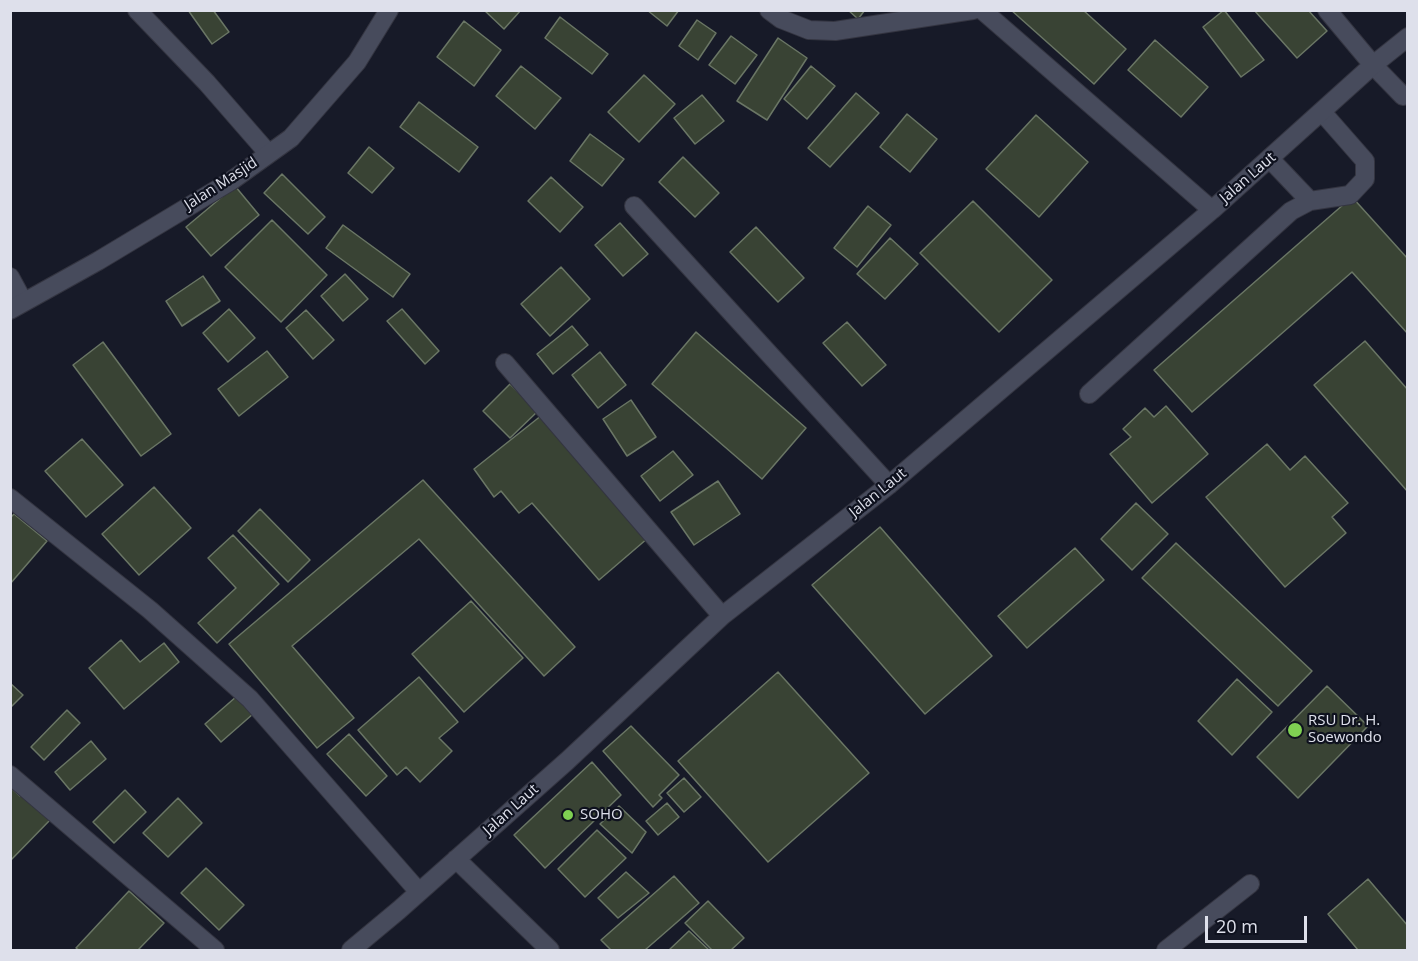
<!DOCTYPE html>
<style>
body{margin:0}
#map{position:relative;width:1418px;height:961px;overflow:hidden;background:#171a28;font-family:"Open Sans",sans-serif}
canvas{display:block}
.frame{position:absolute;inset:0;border:12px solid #dee0eb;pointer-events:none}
.scale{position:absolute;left:1205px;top:916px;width:102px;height:27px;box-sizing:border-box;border:3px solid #dee0eb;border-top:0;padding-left:8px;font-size:18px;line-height:21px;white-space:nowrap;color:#dee0eb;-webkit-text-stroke:4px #0e111e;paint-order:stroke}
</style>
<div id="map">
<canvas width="1418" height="961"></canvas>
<div class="frame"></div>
<div class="scale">20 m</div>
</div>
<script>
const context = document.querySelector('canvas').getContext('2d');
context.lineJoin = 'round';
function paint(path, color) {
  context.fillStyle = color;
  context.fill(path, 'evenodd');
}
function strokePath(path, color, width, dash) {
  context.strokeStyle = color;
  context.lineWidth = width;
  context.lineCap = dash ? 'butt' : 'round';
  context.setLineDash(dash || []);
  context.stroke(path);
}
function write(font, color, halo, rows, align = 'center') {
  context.font = font + ' "Open Sans",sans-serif';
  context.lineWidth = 4.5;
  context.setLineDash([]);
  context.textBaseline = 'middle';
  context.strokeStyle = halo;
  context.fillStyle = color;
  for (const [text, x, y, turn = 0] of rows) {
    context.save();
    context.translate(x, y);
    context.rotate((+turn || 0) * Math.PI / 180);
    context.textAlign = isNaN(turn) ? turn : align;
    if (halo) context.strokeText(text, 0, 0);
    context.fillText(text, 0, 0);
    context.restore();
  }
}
const building = new Path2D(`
 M188,10H213L229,32L212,44Z
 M484,10H521L504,29Z
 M647,10H679L667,26Z
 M848,10H865L858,19Z
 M1011,10H1083L1126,49L1094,84Z
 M1224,10L1264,60L1241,77L1203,27Z
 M1254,10H1308L1327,31L1297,58Z
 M560,17L608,54L592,74L545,38Z
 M697,20L716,33L698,60L679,46Z
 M464,21L501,50L474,86L437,57Z
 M731,36L757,55L735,84L709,65Z
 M778,38L807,58L767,120L737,101Z
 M1155,40L1208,87L1181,117L1128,70Z
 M521,66L561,98L535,129L496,96Z
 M811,66L835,86L807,119L784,99Z
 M644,75L675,104L639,142L608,112Z
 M856,93L879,113L830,167L808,148Z
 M702,95L724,121L695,144L674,118Z
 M419,102L478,147L459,172L400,127Z
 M907,114L937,139L910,172L880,147Z
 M1036,115L1088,162L1039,217L986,169Z
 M590,134L624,159L602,186L570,161Z
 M369,147L394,168L372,193L348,173Z
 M683,157L719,193L695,217L659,182Z
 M282,174L325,217L308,234L264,193Z
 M551,177L583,207L560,232L528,201Z
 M235,186L259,215L211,256L186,227Z
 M1352,197L1408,259V334L1352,272L1192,412L1154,370Z
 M973,201L1052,280L999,332L920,253Z
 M868,206L891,225L857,267L834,248Z
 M272,220L327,275L281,322L225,267Z
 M620,223L648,254L623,276L595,245Z
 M343,225L410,274L393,297L326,248Z
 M756,227L804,278L778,302L730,252Z
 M890,238L918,264L885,299L857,274Z
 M561,267L590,299L550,336L521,304Z
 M345,274L368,299L343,321L321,296Z
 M203,276L220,301L182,326L166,301Z
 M229,309L255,338L228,362L203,333Z
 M402,309L439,351L425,364L387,321Z
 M306,310L334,340L313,359L286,328Z
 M847,322L886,365L862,386L823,343Z
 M572,326L588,345L553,374L537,354Z
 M696,332L806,428L762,479L652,384Z
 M1365,341L1408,390V492L1314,385Z
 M103,342L171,434L141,456L73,365Z
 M267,351L288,377L239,416L218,389Z
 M600,352L626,385L598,408L572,375Z
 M510,384L538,411L510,438L483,411Z
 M631,400L656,437L627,456L603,419Z
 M1166,406L1208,454L1152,503L1110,454L1131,437L1123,429L1145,408L1154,417Z
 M542,415L648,538L599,580L532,503L519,513L501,491L494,497L474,469Z
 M82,439L123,485L86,517L45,471Z
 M1267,444L1290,470L1305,456L1348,503L1332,517L1346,533L1285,587L1206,497Z
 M673,451L693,475L660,501L641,476Z
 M423,480L575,647L544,676L419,539L292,646L354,718L317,748L229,644Z
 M718,481L740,514L694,545L671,512Z
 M154,487L191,528L139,575L102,534Z
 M1136,503L1168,534L1132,570L1101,539Z
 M260,509L310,560L288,582L238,531Z
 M14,514L47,541L10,584V518Z
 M880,527L992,656L925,714L812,585Z
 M233,535L279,584L217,643L198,623L236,588L208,558Z
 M1176,543L1312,671L1278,706L1142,578Z
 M1075,548L1104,580L1027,648L998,616Z
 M471,601L523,658L464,712L412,654Z
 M121,640L140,662L164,643L179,662L124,709L89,668Z
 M778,672L869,773L768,862L678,761Z
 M419,677L458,722L439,738L452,751L420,782L406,767L397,775L358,730Z
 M1237,679L1272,712L1232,755L1198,721Z
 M10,683L23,695L10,708Z
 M1327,686L1368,726L1298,798L1257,757Z
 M237,696L253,714L221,742L205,724Z
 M67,710L80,723L44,760L31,747Z
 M631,726L679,775L659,795L662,798L653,807L603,751Z
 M349,734L387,776L366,796L327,754Z
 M91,741L106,759L70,790L55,772Z
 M592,762L621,795L545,868L514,835Z
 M684,778L701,797L684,812L667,793Z
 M10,787L20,796L24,792L52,818L10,861Z
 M125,790L146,812L114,843L93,822Z
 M178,798L202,823L168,857L143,833Z
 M667,803L679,817L658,835L646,821Z
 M619,806L646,832L632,853L600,824Z
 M597,830L626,858L585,897L558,869Z
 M206,868L244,905L219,930L181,893Z
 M626,872L649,893L618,918L598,898Z
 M674,876L699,903L645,950H611L601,940Z
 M1368,879L1408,926V950H1358L1328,914Z
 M129,891L164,923L138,950H79L76,948Z
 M708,901L744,938L731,950H712L685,923Z
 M689,931L709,950H669Z`);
paint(building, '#394334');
strokePath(building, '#6a7665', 1.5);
const service = new Path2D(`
 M1373,65L1403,96L1408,95
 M1270,159L1310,201
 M1089,394L1291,211L1310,201L1350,195L1365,179V161L1322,112`);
const minor = new Path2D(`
 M137,10L207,83L268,153
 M769,10L781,19L809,30L835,31L973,10
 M982,10L1212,210
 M1327,10L1373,65
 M634,206L889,485
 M10,277L23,301
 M505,363L722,616
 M10,498L150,610L250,699L419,892
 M10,775L215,950
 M456,859L550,950
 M351,950L399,910L567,761L722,616L889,485L1212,210L1373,65L1408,37
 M1166,950L1250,884`);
const tertiary = new Path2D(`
 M10,310L98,261L231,181L291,138L357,62L389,10`);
strokePath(service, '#343541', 20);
strokePath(minor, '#343541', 20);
strokePath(tertiary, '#343541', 20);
strokePath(service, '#474b5c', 18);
strokePath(minor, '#474b5c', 18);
strokePath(tertiary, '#474b5c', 18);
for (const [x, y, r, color] of [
 [1295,730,8,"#7fd052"],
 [568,815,6,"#7fd052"]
]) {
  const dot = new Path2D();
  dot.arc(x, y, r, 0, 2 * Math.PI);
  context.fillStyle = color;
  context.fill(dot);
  strokePath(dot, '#0e111e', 2);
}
write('15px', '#dee0eb', '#0e111e', [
 ["Jalan Laut",1248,178,-41],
 ["Jalan Masjid",221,184,-33],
 ["Jalan Laut",878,493,-39],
 ["Jalan Laut",511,810,-42]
]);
write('15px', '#dee0eb', '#0e111e', [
 ["RSU Dr. H.",1308,721],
 ["Soewondo",1308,738],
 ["SOHO",580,815]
], 'left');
</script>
